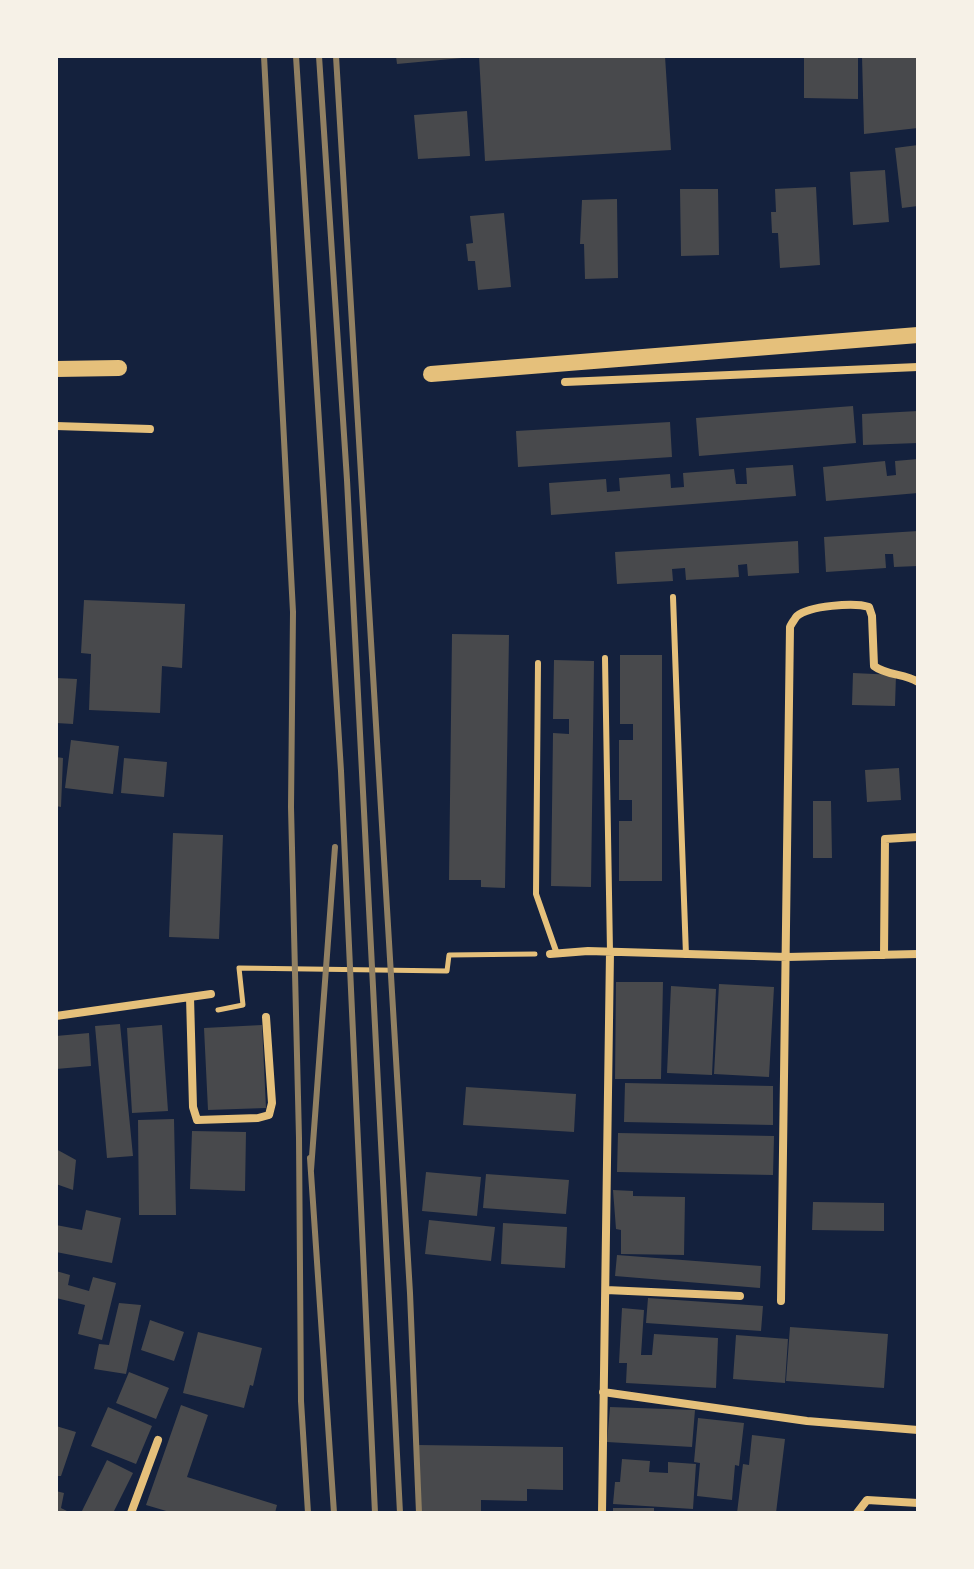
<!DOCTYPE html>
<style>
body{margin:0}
#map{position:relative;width:974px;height:1569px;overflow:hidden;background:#14213d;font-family:"Space Grotesk",sans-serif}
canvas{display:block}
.frame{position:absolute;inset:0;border:58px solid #f6f1e7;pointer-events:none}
</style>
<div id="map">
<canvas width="974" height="1569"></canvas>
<div class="frame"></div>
</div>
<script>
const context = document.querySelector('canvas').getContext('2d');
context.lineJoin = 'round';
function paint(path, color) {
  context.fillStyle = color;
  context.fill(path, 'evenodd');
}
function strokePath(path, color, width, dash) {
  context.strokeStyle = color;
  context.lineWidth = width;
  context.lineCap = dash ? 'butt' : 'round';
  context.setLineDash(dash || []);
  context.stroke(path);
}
paint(new Path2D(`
 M396,56H462V58L397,64Z
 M479,56H665L671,150L485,161Z
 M804,56H858V99L804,98Z
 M862,56H918V128L864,134Z
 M467,111L470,156L418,159L414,115Z
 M918,145V206L902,208L895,148Z
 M885,170L889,222L853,225L850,172Z
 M816,187L820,265L780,268L778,233H772L771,212H776L775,189Z
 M680,189H718L719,255L681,256Z
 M617,199L618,278L585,279L584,244H580L582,200Z
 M504,213L511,287L478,290L475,261H468L466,244L473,243L470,216Z
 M853,406L856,443L699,456L696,418Z
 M918,411V443L863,445L862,414Z
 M670,422L672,457L518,467L516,431Z
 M918,459V493L826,501L823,467L885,461L887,476L896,475L895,461Z
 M793,465L796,496L551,515L549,483L606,479L607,492L620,491L619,478L670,474L671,488L684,487L683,473L734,469L736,484H747L746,468Z
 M918,531V566L894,567L893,554H885L886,568L826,572L824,537Z
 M798,541L799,573L748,576L747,564L738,565L739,577L686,580L685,568L672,569L673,581L617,584L615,552Z
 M84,600L185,604L182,668L162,666L160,713L89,710L91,654L81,653Z
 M452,634L509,635L505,888L481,887V880H449Z
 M620,655H662V881H619V821H632V800H619V740H633V724H620Z
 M554,660L594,661L591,887L551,886L553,733L569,734V719H553Z
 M853,673L896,675L895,706L852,705Z
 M56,678L77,679L73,724L56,723Z
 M71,740L119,746L113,794L65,788Z
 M56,757L63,758L61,807L56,806Z
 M124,758L167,762L164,797L121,793Z
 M899,768L901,800L867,802L865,770Z
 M813,801H831L832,858H813Z
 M173,833L223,835L219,939L169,937Z
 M616,982H663L661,1079H615Z
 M719,984L774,987L769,1077L714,1074Z
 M671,986L716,989L712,1075L667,1073Z
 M120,1024L133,1156L107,1158L95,1026Z
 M162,1025L168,1111L132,1113L127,1028Z
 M262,1025L266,1108L208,1110L204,1028Z
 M89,1033L91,1066L56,1069V1036Z
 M625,1083L773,1086V1125L624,1122Z
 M466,1087L576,1094L574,1132L463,1125Z
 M174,1119L176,1215H139L138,1120Z
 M192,1131L246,1132L245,1191L190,1189Z
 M618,1133L774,1136L773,1175L617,1172Z
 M56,1149L76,1160L73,1190L56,1184Z
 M426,1172L481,1177L477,1216L422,1211Z
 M486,1174L569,1180L566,1214L483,1208Z
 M613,1190L633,1191V1196L685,1197L684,1255L621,1254V1230L616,1229Z
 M813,1202L884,1203V1231L812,1230Z
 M86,1210L121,1218L112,1263L56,1252V1225L82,1230Z
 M429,1220L495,1227L491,1261L425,1254Z
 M503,1223L567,1227L565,1268L501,1264Z
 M617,1255L761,1266L760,1288L615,1276Z
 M56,1271L70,1275L68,1285L89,1291L93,1277L116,1283L102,1340L78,1334L85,1305L56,1298Z
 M648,1298L763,1306L761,1331L646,1323Z
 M119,1303L141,1305L126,1374L94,1369L99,1344L109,1345Z
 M622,1308L644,1310L641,1355H652L654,1334L718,1338L716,1388L626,1383L627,1363H619Z
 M150,1320L184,1332L174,1361L141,1350Z
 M790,1327L888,1334L884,1388L786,1381Z
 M198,1332L262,1348L253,1386L250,1385L244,1408L183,1393Z
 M736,1335L788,1339L785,1383L733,1379Z
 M129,1372L169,1388L156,1419L116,1403Z
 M181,1405L208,1415L187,1477L277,1505L275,1513H173L146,1505Z
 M108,1407L152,1426L136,1464L91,1446Z
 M610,1407L695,1410L692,1447L607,1442Z
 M698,1418L744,1423L739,1466L735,1465L732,1500L697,1496L700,1463L694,1462Z
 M56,1426L76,1432L61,1476H56Z
 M752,1435L785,1439L776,1513H737L743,1464L749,1465Z
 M418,1445L563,1447V1490L527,1489V1501L481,1500V1513H417Z
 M622,1459L650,1461L649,1472L668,1473V1462L696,1464L693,1509L613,1504L615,1482H620Z
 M107,1460L133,1473L113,1513H81Z
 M56,1491L64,1493L61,1508L71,1513H56Z
 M613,1508H654V1513H613Z`), '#48494c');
strokePath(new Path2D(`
 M218,1010L243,1005L239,968L447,971L449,955L535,954`), '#e5c07b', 5);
strokePath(new Path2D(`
 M673,597L686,955
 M605,658L610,952
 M538,663L536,894L557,954`), '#e5c07b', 6);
strokePath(new Path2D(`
 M565,382L918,367
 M56,426L150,429
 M550,954L588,951L787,957L918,954
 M884,955L885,839L918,837
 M190,997L193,1107L197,1120L258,1118L269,1115L272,1103L266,1017
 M56,1016L211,994
 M606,1290L740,1296
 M781,1301L790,627C790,626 796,617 797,616C809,606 854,602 869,607L872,616L874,666C887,676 905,673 918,682
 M603,1392L807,1421L918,1430
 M131,1513L158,1440
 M602,1513L610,952
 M857,1513L867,1500L918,1503`), '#e5c07b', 8);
strokePath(new Path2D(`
 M56,369L119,368
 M431,374L918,335`), '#e5c07b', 16);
strokePath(new Path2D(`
 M264,56L293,612L291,807L299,1138L301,1401L308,1513
 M296,56L341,771L375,1513
 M319,56L347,480L400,1513
 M336,56L410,1293L419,1513
 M310,1158L334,1513
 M311,1170L335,847`), '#918062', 6);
</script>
